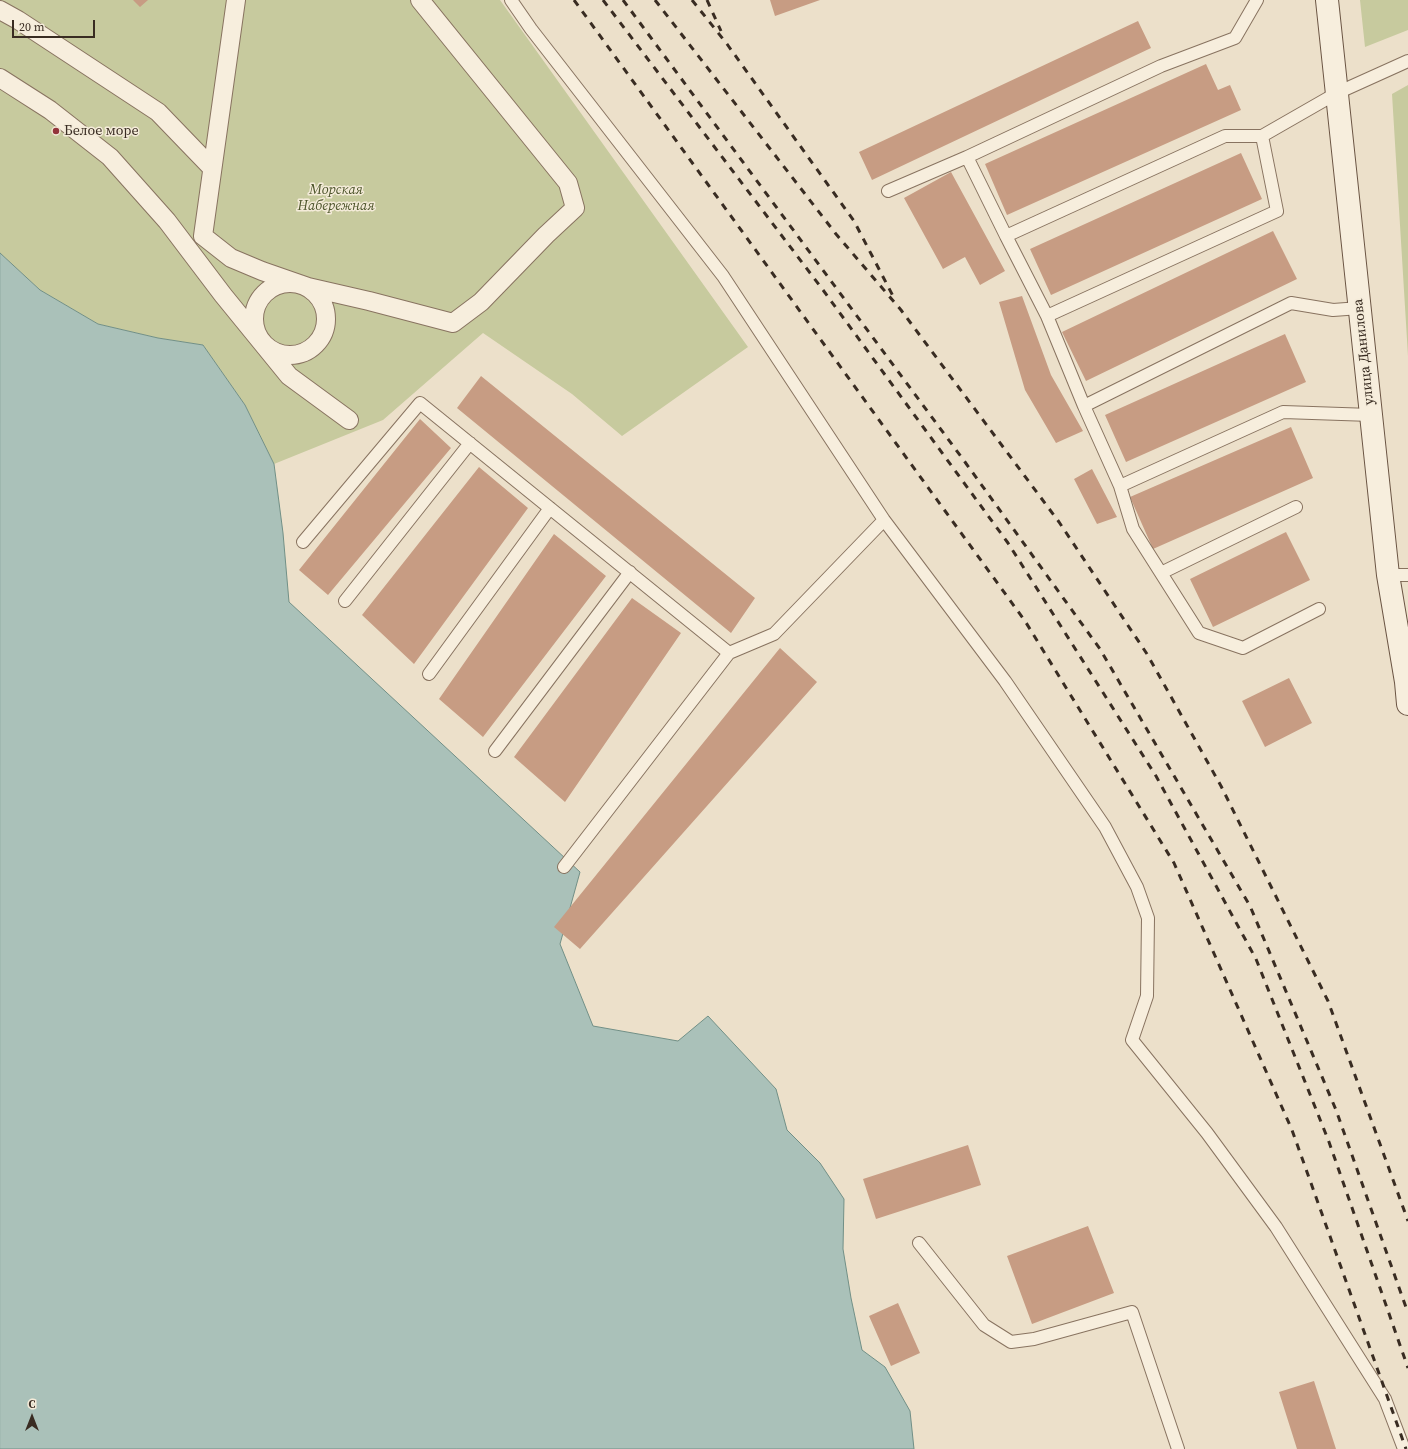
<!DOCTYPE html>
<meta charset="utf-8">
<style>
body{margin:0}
#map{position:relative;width:1408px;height:1449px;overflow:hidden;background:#ece0ca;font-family:"Source Serif 4",serif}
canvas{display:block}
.north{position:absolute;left:12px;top:1397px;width:40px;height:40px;-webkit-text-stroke:3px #f4ebd9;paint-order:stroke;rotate:0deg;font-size:11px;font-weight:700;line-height:16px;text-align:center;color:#392c22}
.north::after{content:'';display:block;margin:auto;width:14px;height:18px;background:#392c22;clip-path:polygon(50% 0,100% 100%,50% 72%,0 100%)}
.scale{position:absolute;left:12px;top:20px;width:83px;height:18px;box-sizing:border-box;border:2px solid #392c22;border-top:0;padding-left:5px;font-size:12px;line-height:14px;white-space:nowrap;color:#392c22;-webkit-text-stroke:3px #f4ebd9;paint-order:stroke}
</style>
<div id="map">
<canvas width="1408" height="1449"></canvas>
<div class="north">С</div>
<div class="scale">20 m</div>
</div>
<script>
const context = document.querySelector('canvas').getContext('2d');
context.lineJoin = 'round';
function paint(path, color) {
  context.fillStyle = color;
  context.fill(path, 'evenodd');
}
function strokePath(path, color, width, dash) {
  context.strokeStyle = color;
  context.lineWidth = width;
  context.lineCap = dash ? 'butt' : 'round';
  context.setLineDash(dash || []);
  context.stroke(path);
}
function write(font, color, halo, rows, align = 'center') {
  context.font = font + ' "Source Serif 4",serif';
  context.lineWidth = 3;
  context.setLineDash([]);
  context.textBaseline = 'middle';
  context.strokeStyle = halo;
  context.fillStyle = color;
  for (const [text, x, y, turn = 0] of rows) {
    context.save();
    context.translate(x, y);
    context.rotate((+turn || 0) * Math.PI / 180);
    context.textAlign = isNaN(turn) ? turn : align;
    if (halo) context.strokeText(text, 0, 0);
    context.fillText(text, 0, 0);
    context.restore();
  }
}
paint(new Path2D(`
 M0,0H500L748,347L622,436L572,394L483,333L383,420L274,464L245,405L203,345L158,338L98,324L40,290L0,253Z
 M1360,0H1408V30L1365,47Z
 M1408,85V356L1392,94Z`), '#c7ca9e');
const water = new Path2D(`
 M0,253L40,290L98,324L158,338L203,345L245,405L274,464L283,533L289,602L580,872L560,944L593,1026L678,1041L708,1016L776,1089L787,1130L820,1163L844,1199L843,1249L851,1298L862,1350L885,1367L910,1411L914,1449H0Z`);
paint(water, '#aac1b9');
strokePath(water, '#718f86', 1);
paint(new Path2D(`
 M133,0H148L140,7Z
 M770,0H820L775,16Z
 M1138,21L1151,48L872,180L859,152Z
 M1206,64L1218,90L1230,85L1241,110L1007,215L985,164Z
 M1241,153L1262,199L1051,295L1030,249Z
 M951,172L1005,271L980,285L965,257L943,269L904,198Z
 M1273,231L1297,279L1086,381L1062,332Z
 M1022,296L1051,375L1083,431L1056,443L1025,390L999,302Z
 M1285,334L1306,382L1126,462L1105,415Z
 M481,376L755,598L731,633L457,408Z
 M420,419L451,448L328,595L299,570Z
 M1291,427L1313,478L1153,549L1130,497Z
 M479,467L528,508L414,664L362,615Z
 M1092,469L1117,517L1097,524L1074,479Z
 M1286,532L1310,580L1213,627L1190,579Z
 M554,534L606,576L483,737L439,699Z
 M632,598L681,633L565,802L514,757Z
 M780,648L817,682L580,949L554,927Z
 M1289,678L1312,723L1265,747L1242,701Z
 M968,1145L981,1185L876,1219L863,1179Z
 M1088,1226L1114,1293L1032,1324L1007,1256Z
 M898,1303L920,1353L891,1366L869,1316Z
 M1314,1381L1336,1449H1297L1279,1392Z`), '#c79c83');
const service = new Path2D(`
 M511,0L531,29L723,276L884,520L1005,681L1105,827L1137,887L1148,918L1147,996L1132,1040L1207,1133L1276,1227L1385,1399L1404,1449
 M1257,0L1235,38L1161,66L967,157L1006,236L1225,136H1262L1337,93L1408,61
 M888,191L967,157
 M1006,236L1047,316L1277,211L1262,136
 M1047,316L1084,406L1120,486L1133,529L1199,633L1243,648L1319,609
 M1084,406L1291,303L1333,310L1360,308
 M1120,486L1283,412L1371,415
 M303,542L420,403L729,653L774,634L884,520
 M1161,573L1296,507
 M1388,575H1408
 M345,601L470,443
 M429,674L550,508
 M495,751L630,572
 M564,867L729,653
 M919,1243L984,1325L1011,1342L1034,1339L1132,1312L1178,1449`);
const pedestrian = new Path2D(`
 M236,0L203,236L231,258L262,271L308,287L369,301L453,323L481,302L546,235L575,208L568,183L420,0
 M0,10L18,20L158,112L212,168
 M0,78L50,110L110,157L167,221L223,295L289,376L349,420
 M254 319a36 36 0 1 1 72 0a36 36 0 1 1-72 0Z`);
const secondary = new Path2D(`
 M1327,0L1388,575L1406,682L1408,704`);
strokePath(service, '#887360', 14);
strokePath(pedestrian, '#887360', 20);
strokePath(secondary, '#6a5443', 24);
strokePath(service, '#f7eedd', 12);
strokePath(pedestrian, '#f7eedd', 18);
strokePath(secondary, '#f7eedd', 22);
strokePath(new Path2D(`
 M574,0L1025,621L1174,863L1292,1130L1406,1449
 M603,0L823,290L1008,543L1156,776L1256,959L1329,1142L1408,1368
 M623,0L965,462L1100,649L1250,906L1336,1110L1408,1313
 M655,0L836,234L901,310L1059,522L1147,654L1221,786L1328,1001L1408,1221
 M692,0L727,44L854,221L893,296
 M707,0L721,31`), '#392c22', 3, [7, 7]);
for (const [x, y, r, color] of [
 [56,131,4,"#93343a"]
]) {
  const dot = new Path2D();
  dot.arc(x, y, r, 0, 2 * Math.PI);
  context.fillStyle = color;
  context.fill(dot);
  strokePath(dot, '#f4ebd9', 1.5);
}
write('14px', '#392c22', '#f4ebd9', [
 ["Белое море",64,131]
], 'left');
write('italic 14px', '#4c542a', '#f4ebd9', [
 ["Морская",336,190],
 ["Набережная",336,206]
]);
write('14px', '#392c22', '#f4ebd9', [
 ["улица Данилова",1364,352,-96]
]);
</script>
